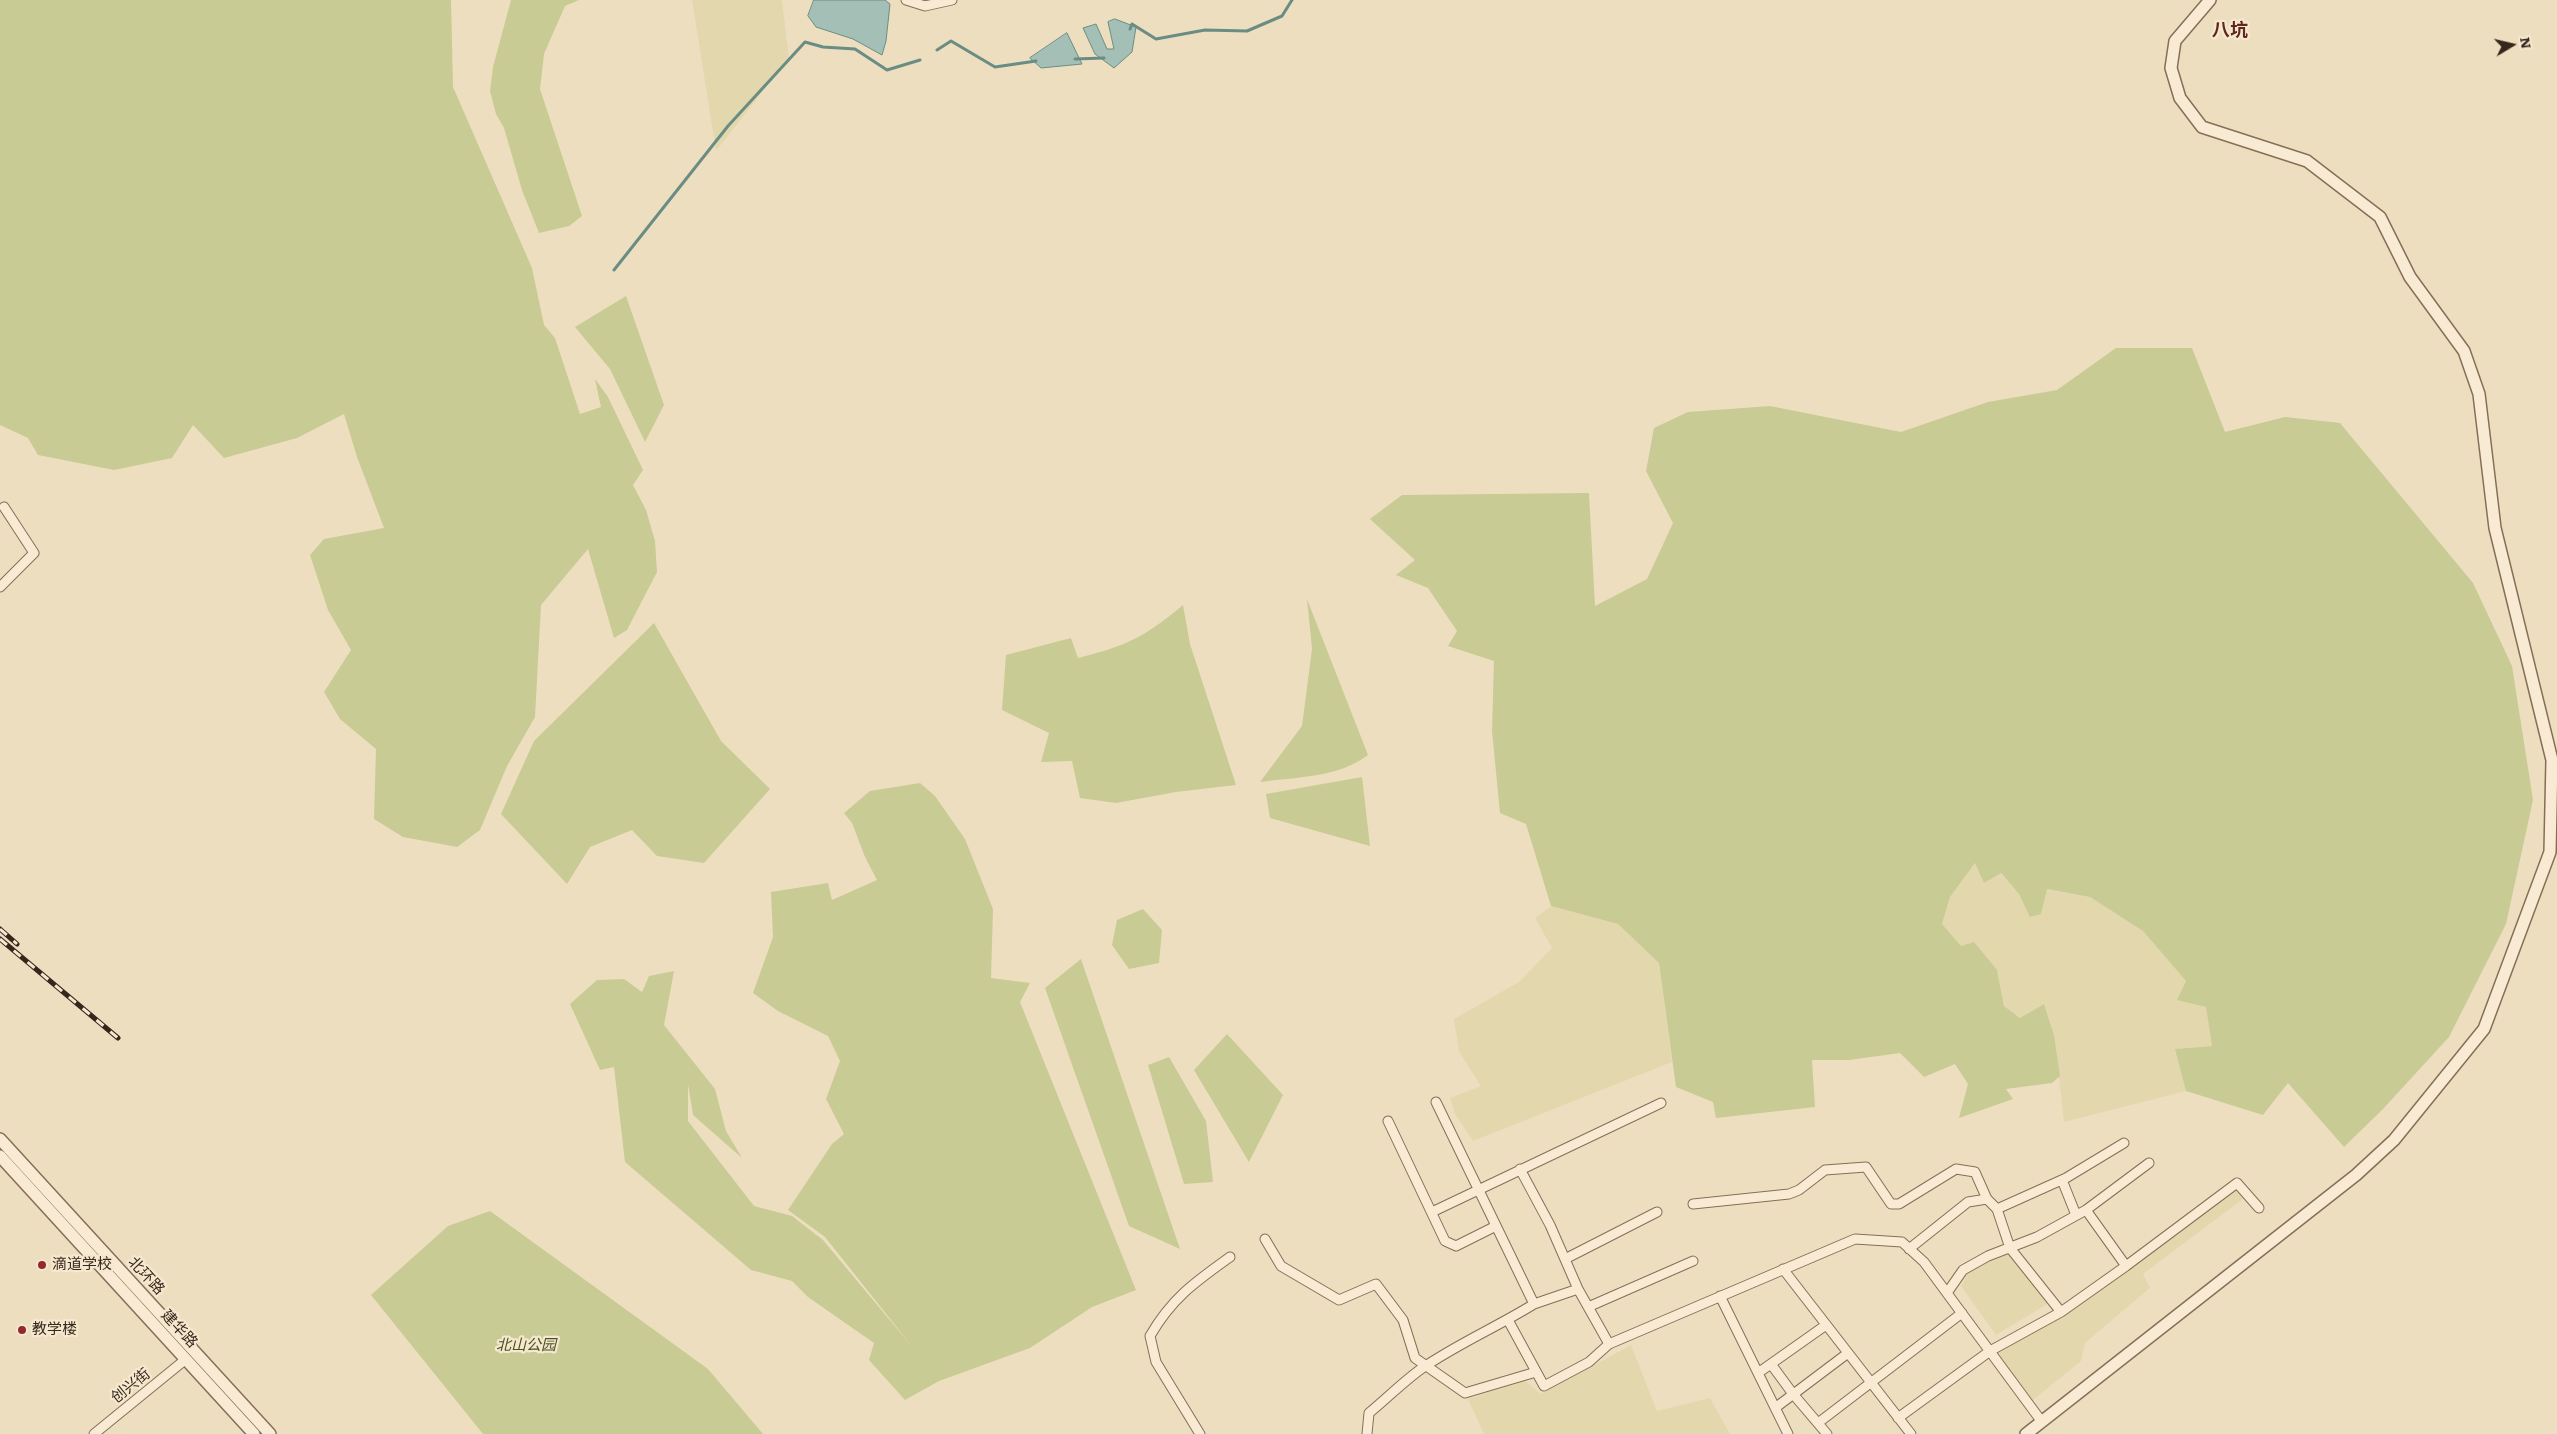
<!DOCTYPE html>
<meta charset="utf-8">
<style>
body{margin:0}
#map{position:relative;width:2557px;height:1434px;overflow:hidden;background:#eedec0;font-family:Literata,serif}
canvas{display:block}
.north{position:absolute;left:2487px;top:20px;width:50px;height:50px;-webkit-text-stroke:4px #f5e8cf;paint-order:stroke;rotate:81deg;font-size:14px;font-weight:700;line-height:20px;text-align:center;color:#36271c}
.north::after{content:'';display:block;margin:auto;width:18px;height:22px;background:#36271c;clip-path:polygon(50% 0,100% 100%,50% 72%,0 100%)}
</style>
<div id="map">
<canvas width="2557" height="1434"></canvas>
<div class="north">N</div>
</div>
<script>
const context = document.querySelector('canvas').getContext('2d');
context.lineJoin = 'round';
function paint(path, color) {
  context.fillStyle = color;
  context.fill(path, 'evenodd');
}
function strokePath(path, color, width, dash) {
  context.strokeStyle = color;
  context.lineWidth = width;
  context.lineCap = dash ? 'butt' : 'round';
  context.setLineDash(dash || []);
  context.stroke(path);
}
function write(font, color, halo, rows, align = 'center') {
  context.font = font + ' Literata,"Noto Sans SC",serif';
  context.lineWidth = 4.5;
  context.setLineDash([]);
  context.textBaseline = 'middle';
  context.strokeStyle = halo;
  context.fillStyle = color;
  for (const [text, x, y, turn = 0] of rows) {
    context.save();
    context.translate(x, y);
    context.rotate((+turn || 0) * Math.PI / 180);
    context.textAlign = isNaN(turn) ? turn : align;
    if (halo) context.strokeText(text, 0, 0);
    context.fillText(text, 0, 0);
    context.restore();
  }
}
paint(new Path2D(`
 M692,0H782L789,58L716,151Z
 M1975,863L2000,873L2019,894L2030,916L2041,914L2046,889L2090,897L2143,931L2186,981L2178,1000L2206,1006L2212,1046L2176,1049L2186,1091L2064,1122L2054,1035L2044,1004L2020,1018L2004,1006L1997,970L1961,946L1942,924L1950,897Z
 M1551,906L1618,924L1659,963L1672,1062L1473,1141L1455,1114L1450,1098L1481,1086L1459,1052L1454,1019L1519,982L1552,948L1535,918Z
 M2235,1188L2243,1199L2143,1274L2150,1288L2085,1343L2081,1361L2032,1401L1995,1350L2057,1318Z
 M2007,1252L2049,1303L1996,1335L1961,1286L1969,1272Z
 M1631,1345L1657,1411L1710,1398L1730,1434H1484L1468,1399L1525,1381L1541,1394Z`), '#e3d8ad');
paint(new Path2D(`
 M0,0H451L453,87L532,268L544,325L555,338L580,414L601,407L595,379L608,397L643,470L633,485L646,510L655,541L657,572L627,630L614,638L588,549L541,605L535,717L507,766L480,830L457,847L403,837L374,819L376,749L340,719L324,692L351,650L328,610L310,555L324,539L384,528L357,457L344,414L297,438L224,458L193,425L172,458L114,470L38,455L28,438L0,425Z
 M511,0H579L565,6L544,54L540,89L582,216L569,226L539,233L522,190L504,128L496,114L490,91L493,67Z
 M626,296L664,405L645,442L610,369L575,327Z
 M2116,348H2192L2225,432L2285,417L2340,423L2473,583L2512,666L2533,800L2506,924L2449,1037L2383,1109L2344,1147L2288,1083L2263,1115L2186,1091L2175,1049L2212,1046L2206,1007L2177,1000L2186,981L2143,931L2090,897L2047,889L2041,914L2030,917L2019,894L2001,873L1984,883L1975,863L1950,897L1942,924L1961,946L1974,942L1997,970L2004,1006L2020,1018L2044,1004L2054,1035L2060,1076L2052,1083L2006,1089L2013,1099L1959,1118L1968,1084L1955,1064L1924,1077L1900,1053L1849,1060H1812L1815,1107L1716,1118L1713,1102L1676,1087L1659,963L1618,924L1551,906L1526,824L1500,813L1492,731L1494,661L1448,646L1457,631L1428,588L1396,575L1415,560L1370,519L1402,495L1589,493L1595,606L1647,579L1673,523L1646,471L1654,428L1688,412L1770,406L1901,432L1988,402L2057,390Z
 M1307,599L1368,755C1338,778 1296,777 1260,782L1302,726L1312,649Z
 M1183,605L1190,644L1236,785L1176,792L1116,803L1080,798L1072,761L1041,762L1049,733L1002,710L1006,655L1071,638L1078,658C1126,646 1145,637 1183,605Z
 M654,623L721,741L770,789L704,863L657,856L632,830L590,847L567,884L501,814L534,741Z
 M1362,777L1370,846L1270,818L1266,794Z
 M920,783L935,796L965,839L993,909L991,978L1030,983L1020,1002L1136,1290L1092,1307L1030,1348L939,1381L905,1400L869,1360L874,1343L808,1297L792,1281L751,1270L625,1162L614,1067L600,1070L570,1004L597,980L624,979L642,992L649,976L674,971L664,1025L715,1089L726,1131L742,1158L693,1115L688,1084V1121L754,1206L792,1216L823,1240L914,1349L825,1237L788,1210L832,1144L844,1134L826,1099L840,1061L828,1036L778,1011L753,993L773,937L771,892L828,883L832,900L877,880L865,857L852,823L844,813L870,791Z
 M1143,909L1162,930L1159,963L1129,969L1112,945L1117,920Z
 M1081,959L1180,1249L1129,1226L1045,988Z
 M1227,1034L1283,1095L1249,1162L1194,1070Z
 M1169,1057L1206,1121L1213,1182L1184,1184L1148,1065Z
 M490,1211L708,1369L763,1434H483L371,1295L448,1226Z`), '#c8cb94');
const water = new Path2D(`
 M814,0H885L890,4L886,41L882,55L853,39L816,27L808,16Z
 M1115,19L1136,27L1132,52L1114,68L1095,54L1083,28L1096,24L1107,49H1114L1108,22Z
 M1067,33L1082,64L1041,68L1030,58Z`);
paint(water, '#a3bfb6');
strokePath(water, '#6a8d83', 1);
strokePath(new Path2D(`
 M1130,29L1132,24L1156,39L1205,30L1247,31L1282,16L1292,0
 M937,50L951,41L995,67L1036,61
 M1075,59L1104,58
 M614,270L728,126L805,42L823,47L855,49L887,70L920,60`), '#6a8d83', 3);
const minor = new Path2D(`
 M906,0L925,6L952,0
 M0,587L34,553L4,507
 M1436,1102L1534,1304L1578,1289L1609,1344L1855,1239L1902,1242L1924,1262L2042,1422
 M1388,1121L1445,1241L1456,1246L1496,1226
 M1520,1169L1550,1225L1578,1289
 M2062,1180L2076,1215
 M1693,1204L1789,1194L1799,1190L1825,1170L1866,1167L1891,1204H1899L1956,1169L1975,1172L1987,1199
 M1997,1209L2010,1248L2061,1312
 M2086,1210L2126,1266L2237,1183L2259,1208
 M1432,1212L1661,1103
 M1265,1239L1281,1266L1339,1300L1376,1284L1403,1320L1415,1358L1465,1393L1536,1372
 M1909,1249L1968,1202L1987,1199L1997,1209L2066,1178L2124,1143
 M1565,1259L1657,1212
 M1783,1269L1911,1434
 M1947,1293L1963,1270L1988,1256L2037,1237L2086,1210L2149,1163
 M1720,1296L1788,1434
 M1588,1307L1693,1261
 M1508,1320L1544,1386L1589,1362L1609,1344
 M1771,1364L1793,1394L1827,1434
 M1758,1373L1826,1325
 M1775,1408L1848,1353
 M1898,1418L1990,1351L2061,1312L2126,1266
 M1818,1423L1962,1313
 M94,1434L186,1359
 M1200,1434L1156,1362L1150,1336C1172,1298 1195,1282 1230,1257
 M1367,1434L1369,1413C1386,1399 1403,1382 1421,1369C1457,1344 1497,1327 1534,1304`);
const tertiary = new Path2D(`
 M0,1139L270,1434
 M0,1156L254,1434
 M2026,1434L2356,1175L2394,1140L2484,1029L2550,852L2552,760L2495,528L2479,394L2464,351L2410,277L2380,217L2307,161L2202,127L2180,98L2171,68L2175,41L2210,0`);
strokePath(minor, '#866e58', 11);
strokePath(tertiary, '#866e58', 14);
strokePath(minor, '#f9ebd3', 9);
strokePath(tertiary, '#f9ebd3', 11);
const rail = new Path2D(`
 M0,929L17,944
 M0,939L118,1038`);
strokePath(rail, '#36271c', 5);
strokePath(rail, '#f5e8cf', 3, [9]);
for (const [x, y, r, color] of [
 [42,1265,5,"#95282e"],
 [22,1330,5,"#95282e"]
]) {
  const dot = new Path2D();
  dot.arc(x, y, r, 0, 2 * Math.PI);
  context.fillStyle = color;
  context.fill(dot);
  strokePath(dot, '#f5e8cf', 2);
}
write('15px', '#36271c', '#f5e8cf', [
 ["滴道学校",52,1265],
 ["教学楼",32,1330]
], 'left');
write('15px', '#36271c', '#f5e8cf', [
 ["北环路",146,1276,47],
 ["建华路",179,1329,47],
 ["创兴街",131,1386,-39]
]);
write('italic 15px', '#495223', '#f5e8cf', [
 ["北山公园",526,1346]
]);
write('bold 18px', '#62271c', '#f5e8cf', [
 ["八坑",2230,31]
]);
</script>
